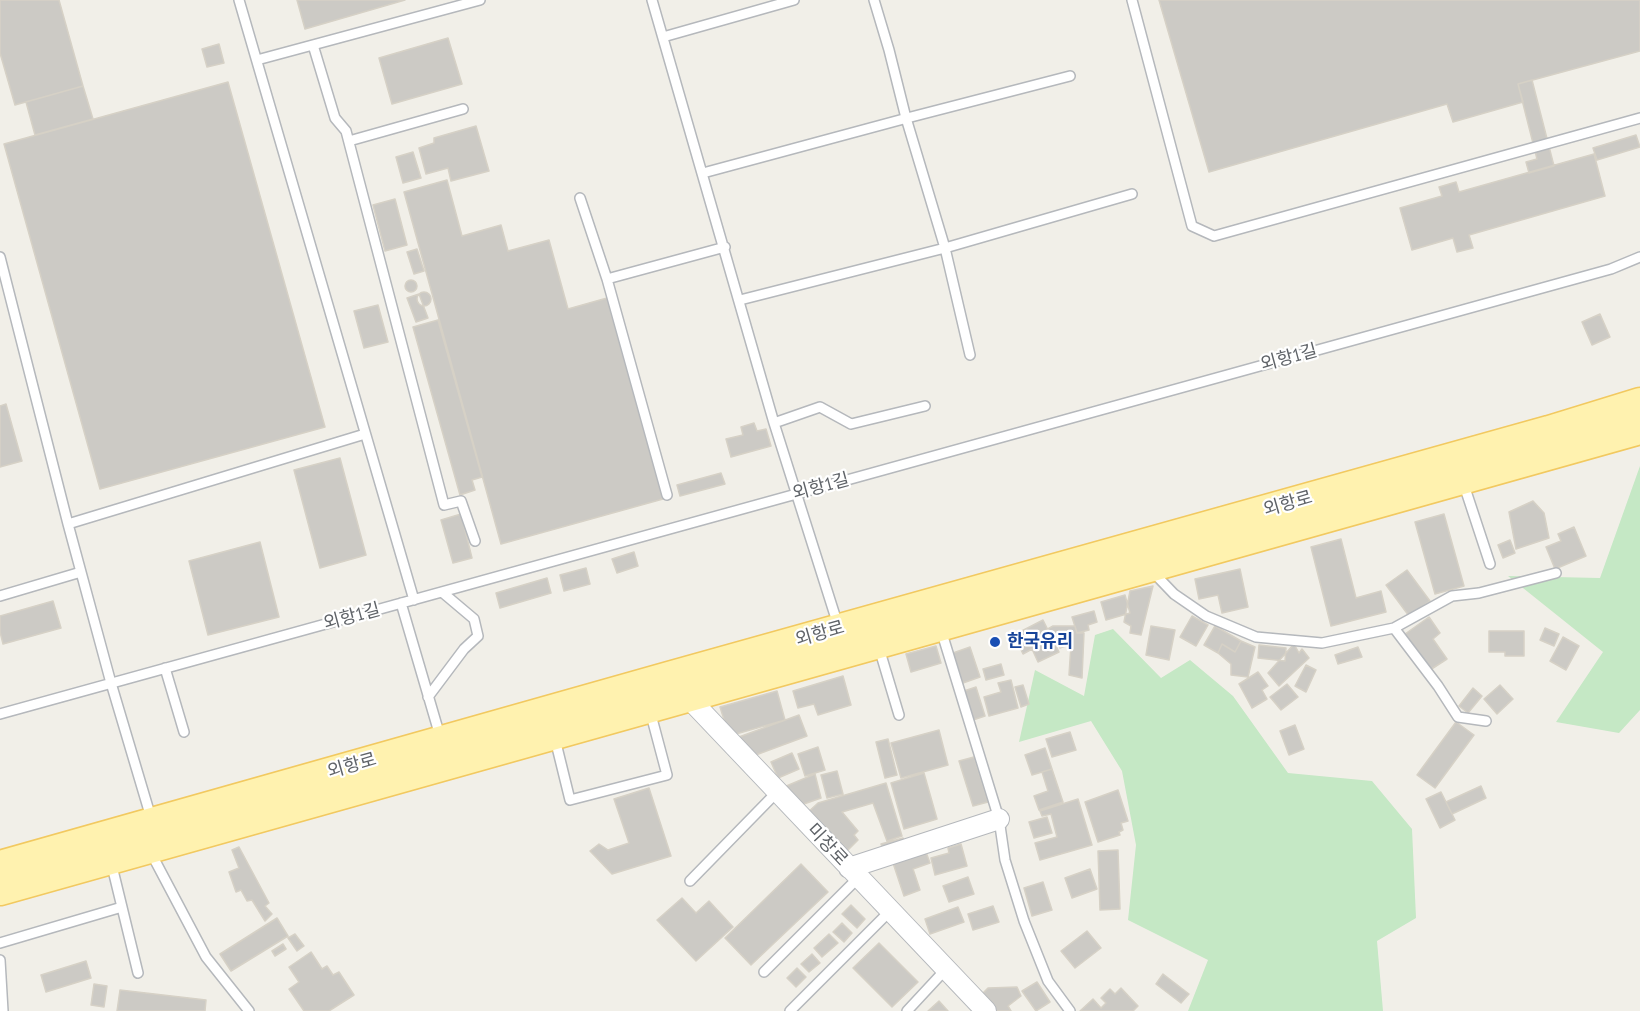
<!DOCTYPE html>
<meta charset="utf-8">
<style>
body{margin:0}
canvas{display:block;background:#f1efe8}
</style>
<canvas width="1640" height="1011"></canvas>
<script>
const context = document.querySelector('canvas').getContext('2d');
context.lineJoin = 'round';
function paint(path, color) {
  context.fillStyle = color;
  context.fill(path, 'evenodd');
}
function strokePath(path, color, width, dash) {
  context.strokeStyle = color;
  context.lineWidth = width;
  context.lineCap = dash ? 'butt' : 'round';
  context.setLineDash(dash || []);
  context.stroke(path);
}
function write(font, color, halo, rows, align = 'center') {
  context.font = font + ' "PT Sans Narrow","Noto Sans KR",sans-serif';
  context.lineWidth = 4.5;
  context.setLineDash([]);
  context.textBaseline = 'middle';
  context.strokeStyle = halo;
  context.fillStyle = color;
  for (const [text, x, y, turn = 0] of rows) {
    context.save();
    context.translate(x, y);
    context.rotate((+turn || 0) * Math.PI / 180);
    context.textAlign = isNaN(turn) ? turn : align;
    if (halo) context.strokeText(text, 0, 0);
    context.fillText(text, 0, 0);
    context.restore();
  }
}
paint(new Path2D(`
 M1640,466V710L1619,733L1556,722L1603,652L1508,576L1600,578Z
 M1113,629L1161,678L1190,660L1233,696L1288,773L1372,781L1412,829L1416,918L1377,941L1383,1011H1188L1208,960L1128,920L1136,845L1122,771L1091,721L1019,742L1035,670L1084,696L1095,635Z`), '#c5e8c5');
const building = new Path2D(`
 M0,0H59L83,86L15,105L0,53Z
 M297,0H405L305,29Z
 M1159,0H1640V51L1518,84L1523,102L1453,122L1447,104L1209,172Z
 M448,38L462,84L392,104L379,58Z
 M219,44L224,63L207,67L202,49Z
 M1532,80L1554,166L1529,173L1526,162L1537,159L1518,84Z
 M228,82L325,427L100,489L4,144Z
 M83,86L93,119L35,135L26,102Z
 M476,126L489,171L451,181L448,168L426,174L419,148L434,143V138Z
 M1636,135L1640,147L1597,160L1593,148Z
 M413,152L421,178L403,183L396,157Z
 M1594,154L1605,196L1469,235L1473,248L1457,252L1453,238L1412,250L1400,208L1442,196L1439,187L1456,182L1459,192Z
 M447,180L462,236L501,225L508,251L549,240L568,309L607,298L663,499L501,544L404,192Z
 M395,199L407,245L385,251L373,205Z
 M417,249L424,271L414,274L407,252Z
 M405 286a6 6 0 1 1 12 0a6 6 0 1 1-12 0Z
 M417 299a7 7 0 1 1 14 0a7 7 0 1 1-14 0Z
 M419,294L428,318L416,322L407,298Z
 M378,305L388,342L364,348L354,311Z
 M1600,314L1610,337L1592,345L1582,322Z
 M438,320L482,477L472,480L475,490L460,495L413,327Z
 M6,404L22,461L0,467V406Z
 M754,423L757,431L766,429L771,446L731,457L726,439L743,435L741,427Z
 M340,458L366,555L320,568L294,470Z
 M721,473L725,484L680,496L677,485Z
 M1533,501L1544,513L1549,538L1516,549L1509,512Z
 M461,514L472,558L453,563L441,520Z
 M1444,514L1464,586L1435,594L1415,522Z
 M1574,527L1586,556L1555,569L1546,547L1561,541L1558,534Z
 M1341,539L1356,598L1381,591L1386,612L1331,626L1311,547Z
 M1510,540L1515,553L1503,558L1498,545Z
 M260,542L279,617L208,635L189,561Z
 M634,552L638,566L617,573L612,559Z
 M586,568L590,584L564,591L560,575Z
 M1240,569L1248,607L1222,613L1218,595L1199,599L1195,579Z
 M1407,570L1430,601L1409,616L1386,585Z
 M547,578L551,593L500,608L496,593Z
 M1153,586L1141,635L1130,633L1131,626L1124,622L1130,591Z
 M1125,595L1130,613L1106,620L1101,602Z
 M53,601L61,628L3,644L0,632V616Z
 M1094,611L1097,622L1088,625L1089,630L1077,633L1072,617Z
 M1192,616L1208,625L1196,646L1180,637Z
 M1429,617L1440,633L1433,639L1447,659L1430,670L1405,634Z
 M1043,620L1059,652L1038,662L1032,649L1023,654L1014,635Z
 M1053,626H1075L1077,633H1084L1082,678L1069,675L1071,644L1060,648L1056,640L1051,642L1046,630Z
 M1151,626L1175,630L1169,660L1146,655Z
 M1215,626L1241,641L1235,652L1222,644L1218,653L1204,645Z
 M1545,628L1559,634L1554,646L1540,640Z
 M1489,631H1524V656H1505V652H1489Z
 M1563,637L1579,646L1566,670L1550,661Z
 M1241,641L1255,647L1248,677L1231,675V664L1218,653L1222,644L1235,652Z
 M1294,644L1299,653L1302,649L1309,658L1279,686L1268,673Z
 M1259,645L1286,648L1285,661L1258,658Z
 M936,646L941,663L911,672L906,654Z
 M970,647L980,677L963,683L953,653Z
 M1358,647L1362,657L1338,664L1335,655Z
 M1001,664L1004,675L986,680L983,669Z
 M1306,665L1316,670L1306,692L1295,686Z
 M1258,672L1268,686L1262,690L1267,699L1252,708L1239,684Z
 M843,676L851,705L818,715L814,704L798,708L793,691Z
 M1011,680L1018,708L989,716L984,697L1001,692L998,683Z
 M1287,684L1298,697L1281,710L1270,697Z
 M1023,685L1029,704L1021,707L1015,687Z
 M1500,685L1513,699L1497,714L1484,699Z
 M976,687L985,716L973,720L964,691Z
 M1473,688L1482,696L1468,713L1459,706Z
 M777,691L785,720L736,734L726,726L720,707Z
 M799,715L807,736L753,756L739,737Z
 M1456,722L1474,735L1435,788L1417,775Z
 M1295,725L1304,749L1289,755L1280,731Z
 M939,730L948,765L901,778L891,743Z
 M1070,732L1076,750L1052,757L1046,739Z
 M888,739L897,775L885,778L876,742Z
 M818,747L825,770L805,776L798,754Z
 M1045,748L1052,769L1032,775L1025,755Z
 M792,753L799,769L778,778L771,762Z
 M974,757L988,802L973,806L959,761Z
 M1052,769L1063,802L1039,810L1034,796L1048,791L1042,772Z
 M837,771L843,794L827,798L821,775Z
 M924,773L937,819L904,829L891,783Z
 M815,774L821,798L801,805L784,787Z
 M886,783L902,836L887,841L873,803L842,812L858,831L854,835L858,840L846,852L806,814L818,803Z
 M1481,786L1486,798L1452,814L1446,802Z
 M649,788L671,856L612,874L590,851L599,844L608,850L629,843L614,799Z
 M1118,790L1128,821L1121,823L1123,830L1119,832L1120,835L1098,842L1085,802Z
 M1441,792L1455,820L1440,828L1426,799Z
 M1078,799L1092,845L1040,860L1035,843L1057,837L1051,814L1042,816L1040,811Z
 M1047,817L1052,833L1034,838L1029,822Z
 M903,838L906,847L884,853L881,844Z
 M961,844L967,866L935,875L931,858L949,853L948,848Z
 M239,847L269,903L265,906L272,914L265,921L252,900L247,901L241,890L236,892L229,872L239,868L232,850Z
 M1118,850L1120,909L1100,910L1098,851Z
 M926,852L930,863L913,869L920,890L904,896L893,863Z
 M801,864L828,892L751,965L725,938Z
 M1090,869L1097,889L1072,898L1065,878Z
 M968,877L974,894L949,902L943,886Z
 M1043,882L1052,910L1032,916L1024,888Z
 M682,898L696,913L709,901L733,927L696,961L657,920Z
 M851,905L865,919L857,928L842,914Z
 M993,906L999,922L973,930L968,914Z
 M958,907L964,922L930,934L925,919Z
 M277,918L288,936L231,971L220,954Z
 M842,923L852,933L844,942L833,932Z
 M1087,931L1101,948L1075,968L1061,951Z
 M295,934L304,946L297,951L288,938Z
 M829,934L838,943L822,957L814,948Z
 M879,943L918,982L892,1007L853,968Z
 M283,944L286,949L275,956L272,951Z
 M311,952L322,969L327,966L333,975L339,972L354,995L329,1011H304L289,989L299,982L289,967Z
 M812,954L820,963L809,972L801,964Z
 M86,961L91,978L46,992L41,975Z
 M797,968L806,977L796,987L787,978Z
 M1163,974L1189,994L1181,1003L1156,984Z
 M1037,982L1050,1002L1036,1011L1022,991Z
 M94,984L107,986L104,1007L91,1005Z
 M1017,987L1021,996L1008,1006L1011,1011H994L980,996L988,988Z
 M1121,988L1138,1006L1133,1011H1080L1093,999L1101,1008L1106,1003L1101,998L1110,989L1115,994Z
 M120,990L206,1000L205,1011H117Z
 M939,1001L948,1011H928Z`);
paint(building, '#cccac5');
strokePath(building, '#d6d1c6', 1.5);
const lane = new Path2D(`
 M239,0L414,600
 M652,0L774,423L838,625
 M874,0L889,50L906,118L945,248L1132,194
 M1132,0L1192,226L1214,236L1640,118
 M663,37L794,0
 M313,45L335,118L346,131L444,505L461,501L475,541
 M257,60L480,0
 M349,141L463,109
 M703,173L911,117L1070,76
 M580,198L607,279
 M0,257L68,524L111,683L152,821
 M740,300L945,248L970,355
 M774,423L820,407L851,424L925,406
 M1463,482L1490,564
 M667,495L607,279L725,247
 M68,524L365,434
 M1152,571L1174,594L1206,616L1256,637L1322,643L1394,628L1452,596L1479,593L1556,573
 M0,596L81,572
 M401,603L440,736
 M1394,628L1438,686L1458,717L1486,721
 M941,630L999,819L1005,860L1024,921L1048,981L1070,1011
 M879,648L899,715
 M165,668L184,732
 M428,697L464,649L478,636L474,619L442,592
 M0,714L1611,269L1640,257
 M555,739L570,800L667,775L650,711
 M151,853L206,957L249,1011
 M111,862L138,973
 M690,881L777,792
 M0,943L122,907
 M0,960L3,1011
 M764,972L858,878
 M790,1011L890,911
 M907,1011L946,969`);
const street = new Path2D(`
 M681,690L986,1011
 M849,868L999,819`);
const primary = new Path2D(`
 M0,866L669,677L1549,431L1640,403
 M0,890L1640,429`);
strokePath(lane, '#b5b8bc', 12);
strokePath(street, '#b5b8bc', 22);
strokePath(primary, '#f2c960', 33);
strokePath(lane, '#fff', 9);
strokePath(street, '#fff', 20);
strokePath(primary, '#fff2af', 30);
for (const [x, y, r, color] of [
 [995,642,6,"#1a4fb4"]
]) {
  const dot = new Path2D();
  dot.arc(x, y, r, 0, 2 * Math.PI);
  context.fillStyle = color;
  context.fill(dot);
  strokePath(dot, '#fff', 2);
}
write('18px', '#5f6368', '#fff', [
 ["외항1길",1289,358,-15],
 ["외항1길",821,487,-15],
 ["외항로",1288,504,-16],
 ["외항1길",352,617,-15],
 ["외항로",820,634,-16],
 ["외항로",352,766,-16],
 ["미창로",827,845,47]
]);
write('bold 18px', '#164399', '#fff', [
 ["한국유리",1007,642]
], 'left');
</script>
